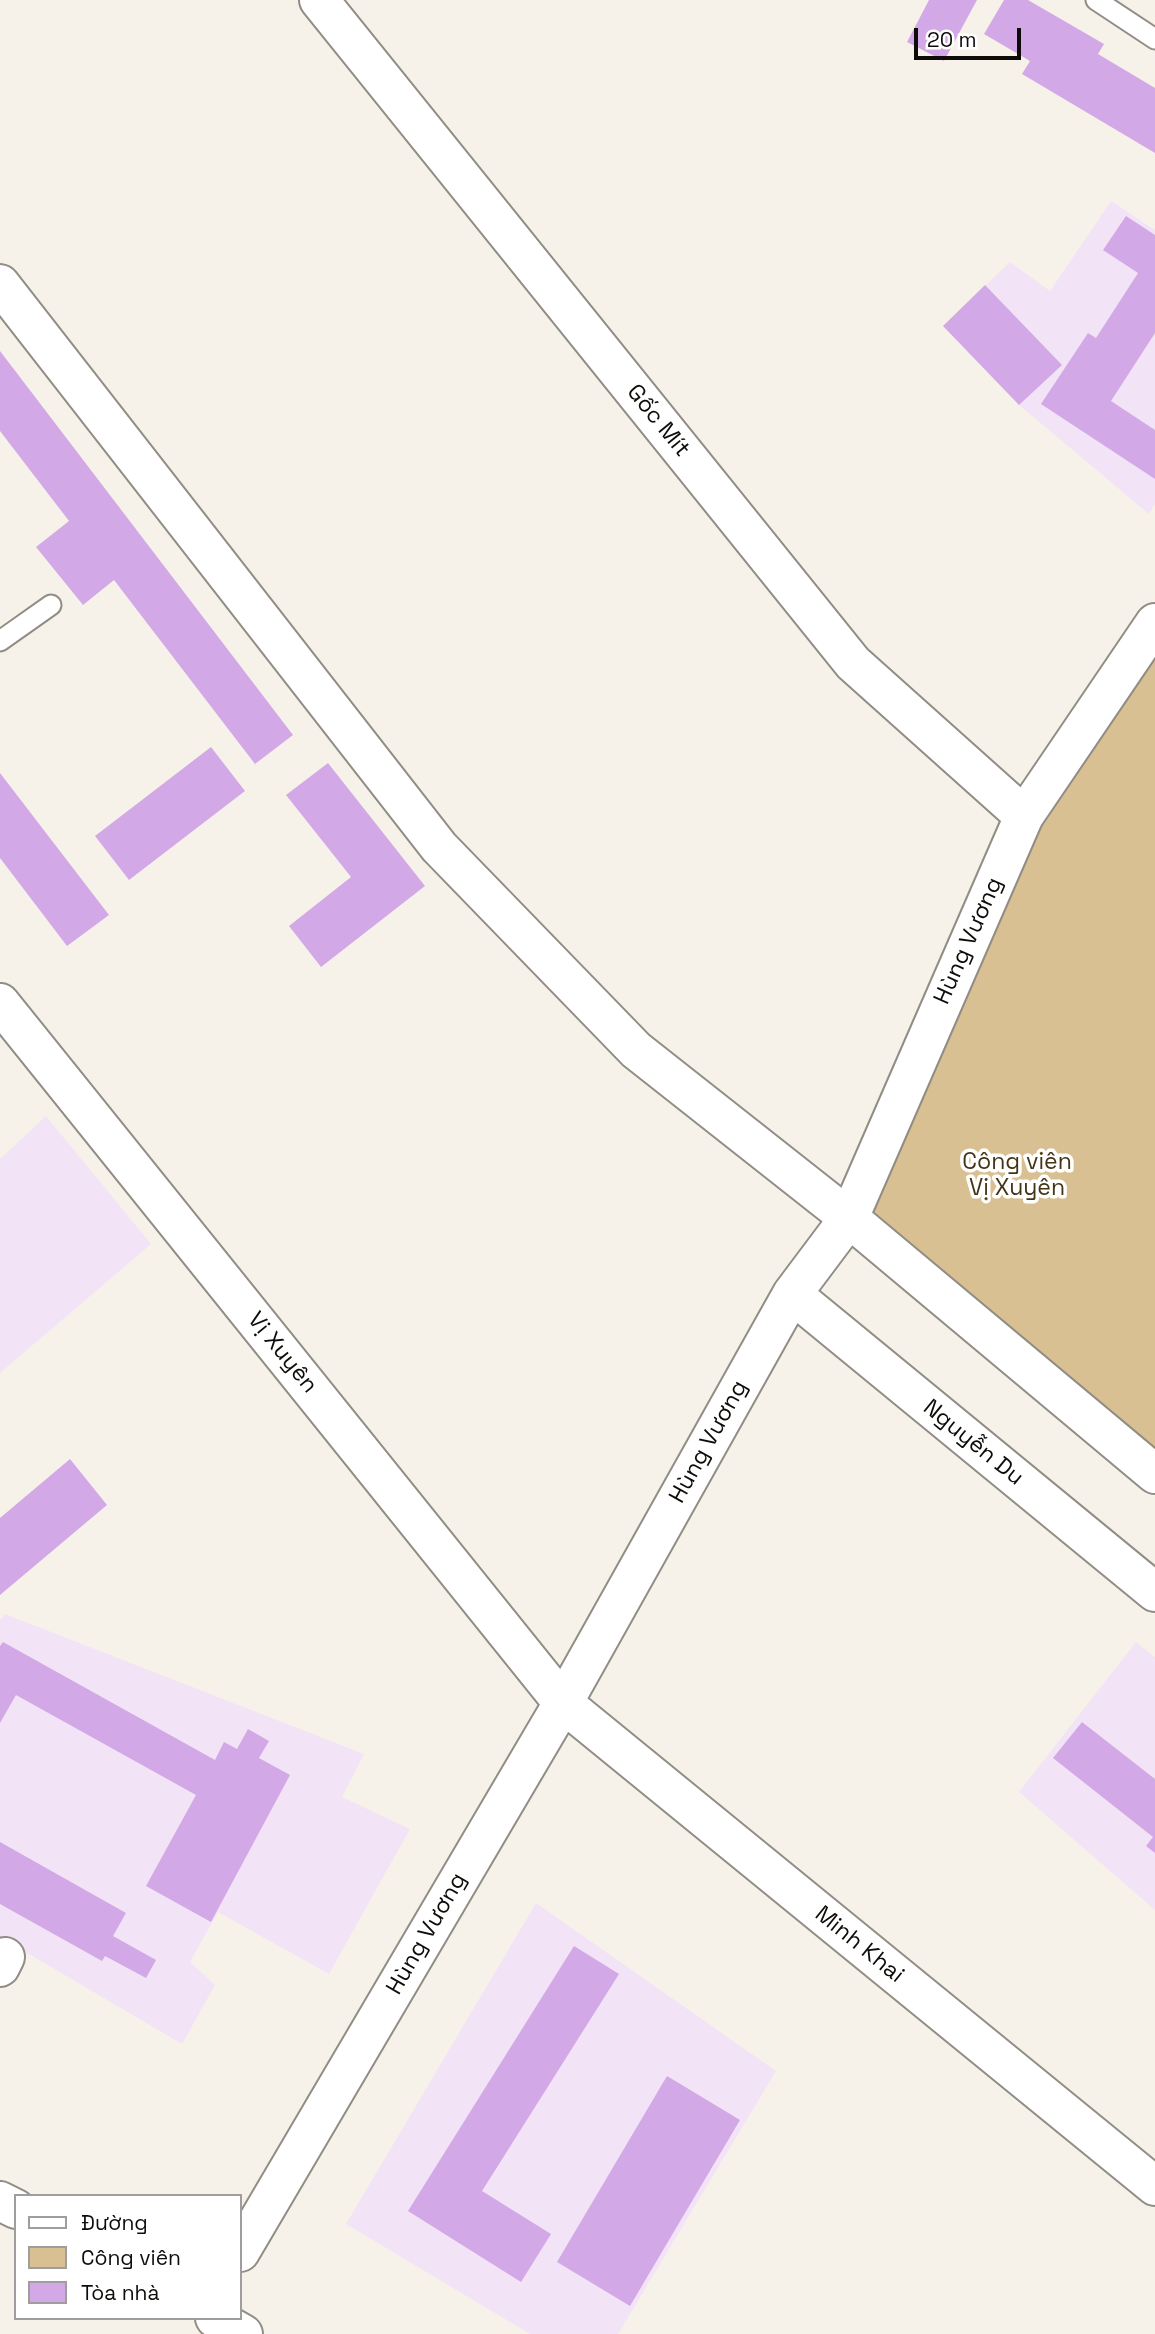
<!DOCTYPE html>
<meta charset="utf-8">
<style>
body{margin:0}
#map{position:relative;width:1155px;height:2334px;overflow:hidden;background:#f7f2e9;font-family:"Space Grotesk",sans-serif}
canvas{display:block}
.legend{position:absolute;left:14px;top:2194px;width:228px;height:126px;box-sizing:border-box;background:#fff;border:2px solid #9f9e9d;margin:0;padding:9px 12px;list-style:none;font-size:21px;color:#0e0c09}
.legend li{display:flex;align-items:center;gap:14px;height:35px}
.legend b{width:35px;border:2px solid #9f9e9d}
.scale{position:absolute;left:914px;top:28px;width:107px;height:32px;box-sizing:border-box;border:4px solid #0e0c09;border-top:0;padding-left:9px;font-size:21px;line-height:24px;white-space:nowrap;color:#0e0c09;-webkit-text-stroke:5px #fff;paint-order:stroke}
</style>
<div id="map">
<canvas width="1155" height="2334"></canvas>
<ul class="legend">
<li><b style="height:9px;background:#fff"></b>Đường</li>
<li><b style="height:19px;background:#d9c092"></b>Công viên</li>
<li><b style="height:19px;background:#d2a9e6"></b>Tòa nhà</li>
</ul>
<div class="scale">20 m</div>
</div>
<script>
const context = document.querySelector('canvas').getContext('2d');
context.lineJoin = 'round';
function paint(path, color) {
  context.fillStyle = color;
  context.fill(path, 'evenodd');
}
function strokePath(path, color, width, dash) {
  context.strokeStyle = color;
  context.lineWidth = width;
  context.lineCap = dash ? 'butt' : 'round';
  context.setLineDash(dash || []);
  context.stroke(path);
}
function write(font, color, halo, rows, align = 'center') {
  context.font = font + ' "Space Grotesk",sans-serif';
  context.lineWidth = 7;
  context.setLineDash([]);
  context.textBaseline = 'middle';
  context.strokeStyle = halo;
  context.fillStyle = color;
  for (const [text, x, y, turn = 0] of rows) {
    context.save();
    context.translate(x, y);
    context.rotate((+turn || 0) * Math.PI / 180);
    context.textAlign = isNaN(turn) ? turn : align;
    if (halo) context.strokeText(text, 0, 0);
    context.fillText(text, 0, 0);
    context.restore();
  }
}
paint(new Path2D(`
 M1111,201L1155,230V504L1149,514L1019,405L943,326L1010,262L1050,291Z
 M46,1116L151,1244L0,1373V1159Z
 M5,1614L364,1754L342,1797L410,1829L329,1974L218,1912L190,1962L215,1985L182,2044L0,1937V1620Z
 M1136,1642L1155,1657V1910L1019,1792Z
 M536,1903L776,2071L618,2334H530L346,2224Z`), '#f2e3f6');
paint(new Path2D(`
 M1155,623V1474L849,1218L1024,816Z`), '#d9c092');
paint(new Path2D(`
 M929,0H977L944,61L907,42Z
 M1004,0H1028L1104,44L1098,54L1155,88V153L1022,74L1030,61L984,34Z
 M1126,216L1155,235V333L1111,401L1155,430V479L1041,404L1088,333L1096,338L1138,273L1103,250Z
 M985,285L1062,365L1019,405L943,326Z
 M0,351L293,735L255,764L114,580L83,605L36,547L69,521L0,431Z
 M211,747L245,791L129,880L95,836Z
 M328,763L425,886L321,967L289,926L351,877L286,795Z
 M0,773L109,915L67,946L0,858Z
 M70,1459L107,1505L0,1595V1518Z
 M3,1642L215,1760L224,1742L237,1749L248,1729L269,1741L259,1758L290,1775L211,1922L146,1886L196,1795L16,1695L0,1723V1646Z
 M1082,1722L1155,1779V1853L1146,1846L1153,1837L1053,1758Z
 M0,1842L126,1913L113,1936L156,1960L146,1978L105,1956L102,1961L0,1904Z
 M574,1946L619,1974L482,2191L551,2234L521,2282L408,2211Z
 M667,2076L740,2120L630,2306L557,2262Z`), '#d2a9e6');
const service = new Path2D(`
 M1096,0L1155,39
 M0,641L51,605`);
const minor = new Path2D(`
 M319,0L853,663L1024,816
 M0,284L439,847L636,1050L849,1218
 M0,1967L5,1957`);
const tertiary = new Path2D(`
 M0,1003L563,1703L1155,2186
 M849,1218L1155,1474
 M792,1294L1155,1592
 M0,2201L16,2209
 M240,2252L563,1703L792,1294L849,1218L1024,816L1155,623
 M215,2318L243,2334`);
strokePath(service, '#918d85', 23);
strokePath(minor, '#918d85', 42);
strokePath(tertiary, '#918d85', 42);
strokePath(service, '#fff', 19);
strokePath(minor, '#fff', 38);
strokePath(tertiary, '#fff', 38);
write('23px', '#0e0c09', '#fff', [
 ["Gốc Mít",658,421,51],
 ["Hùng Vương",969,941,-66],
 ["Vị Xuyên",282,1353,51],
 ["Hùng Vương",709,1442,-61],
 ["Nguyễn Du",973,1443,39],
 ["Hùng Vương",427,1934,-60],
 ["Minh Khai",859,1945,39]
]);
write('23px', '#433416', '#fff', [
 ["Công viên",1017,1163],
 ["Vị Xuyên",1017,1189]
]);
</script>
